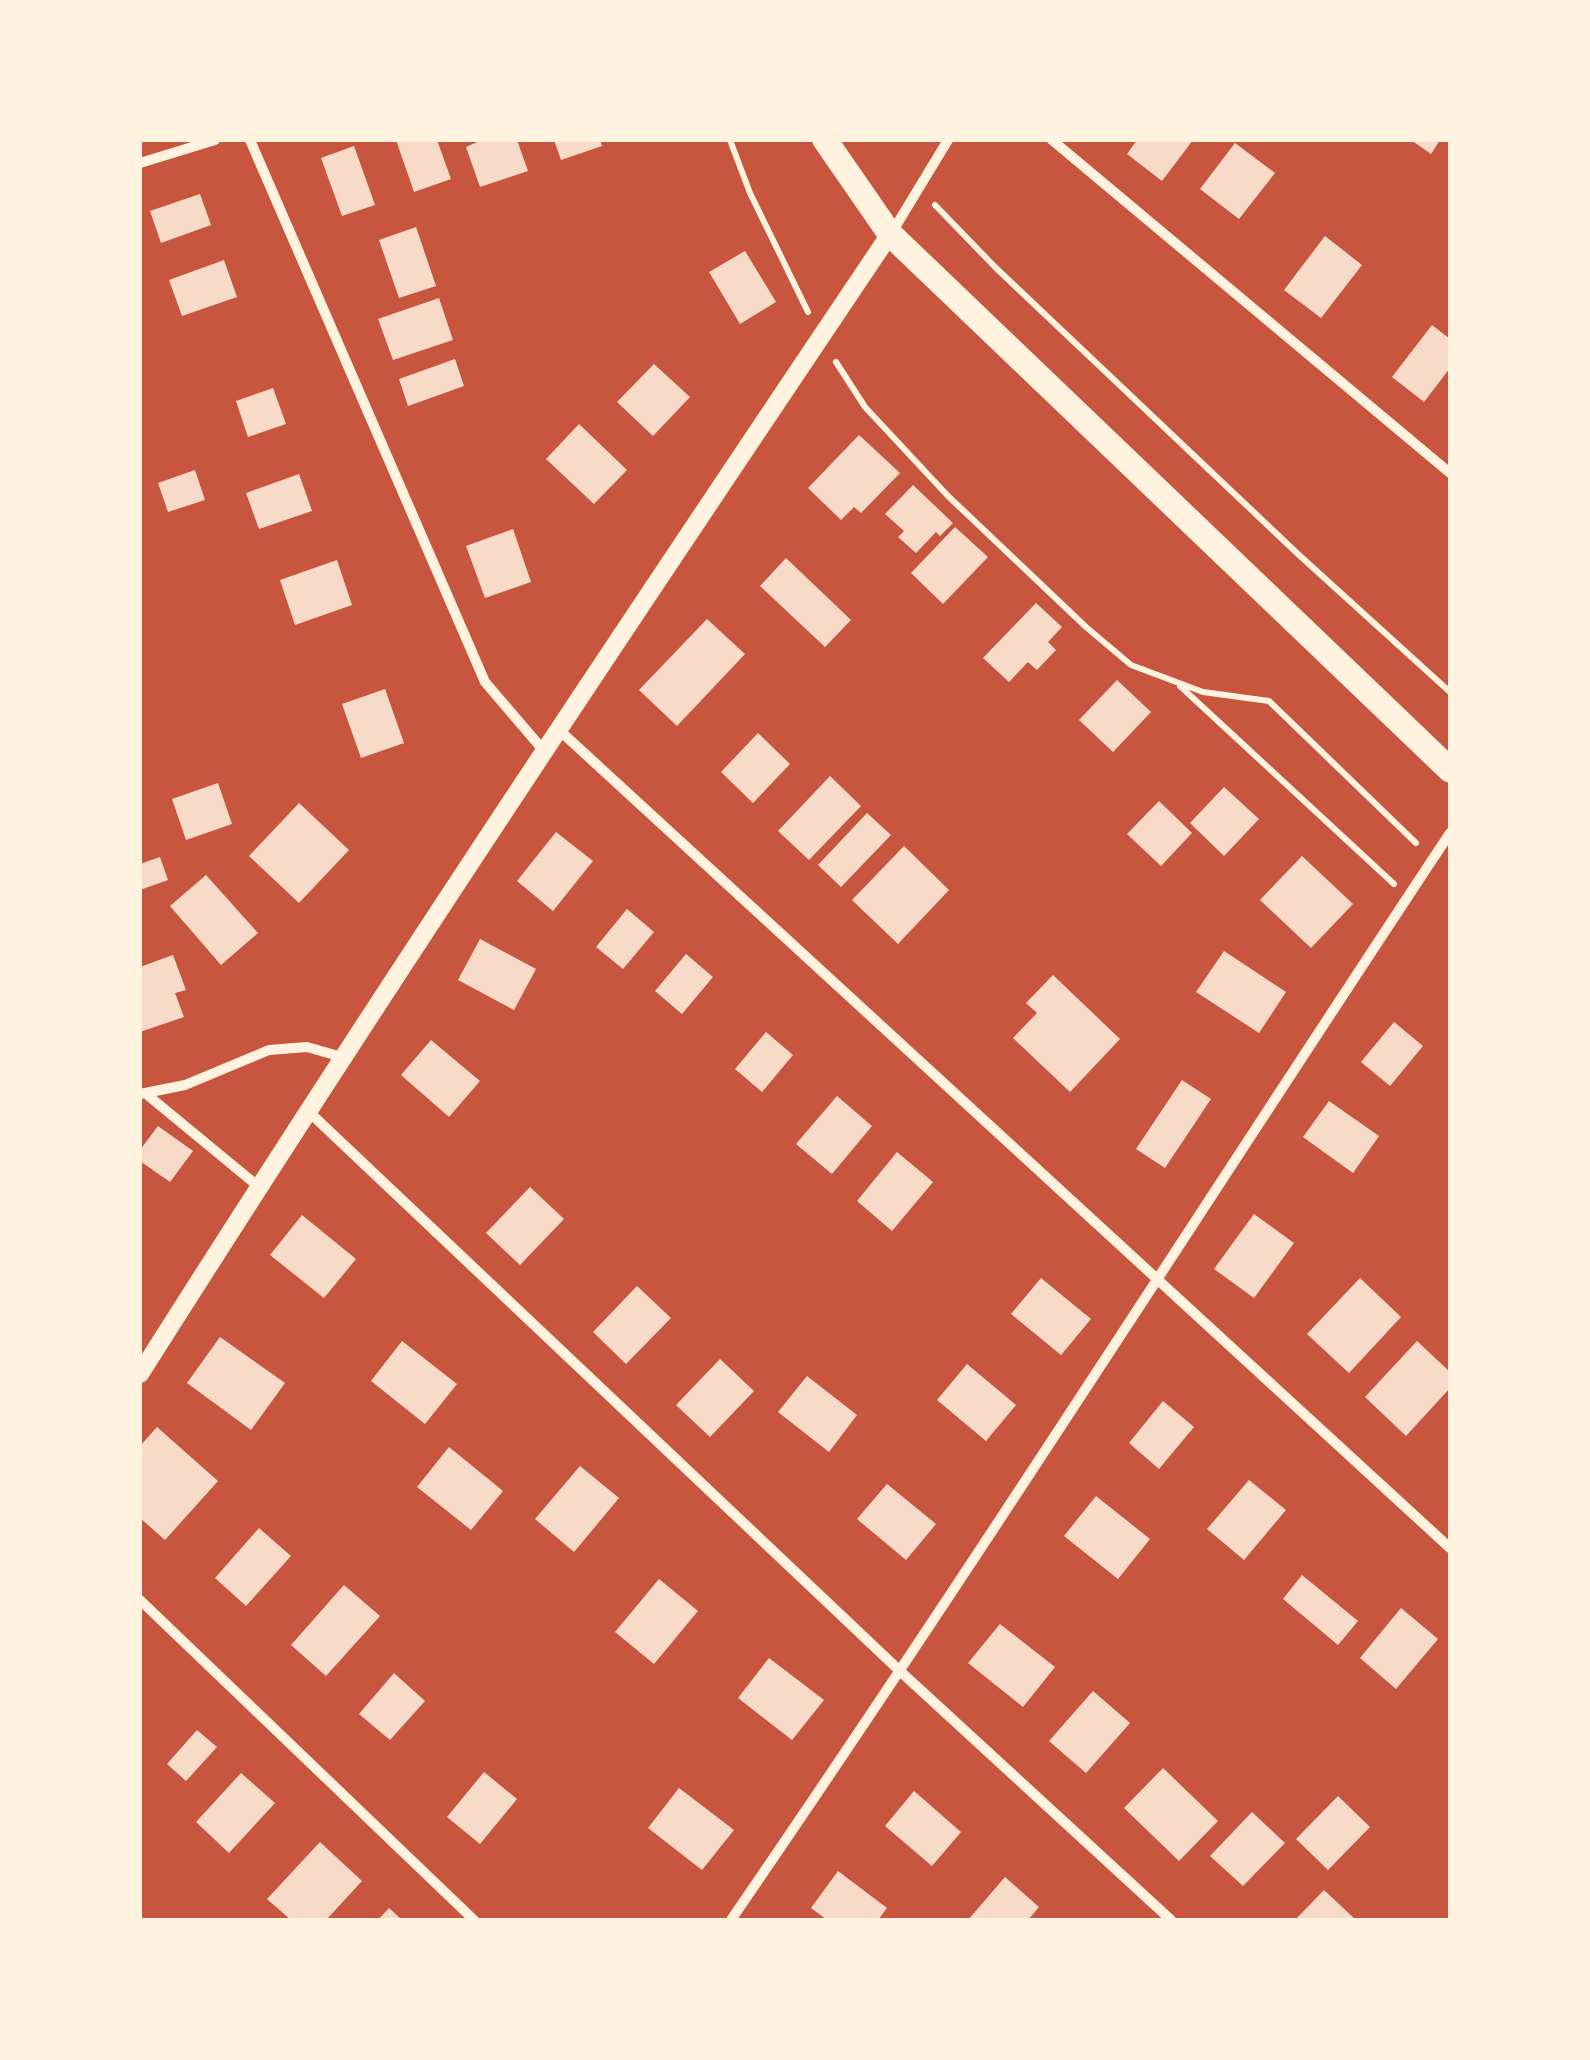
<!DOCTYPE html>
<style>
body{margin:0}
#map{position:relative;width:1590px;height:2060px;overflow:hidden;background:#c8553d;font-family:"Work Sans",sans-serif}
canvas{display:block}
.frame{position:absolute;inset:0;border:142px solid #fff3e0;pointer-events:none}
</style>
<div id="map">
<canvas width="1590" height="2060"></canvas>
<div class="frame"></div>
</div>
<script>
const context = document.querySelector('canvas').getContext('2d');
context.lineJoin = 'round';
function paint(path, color) {
  context.fillStyle = color;
  context.fill(path, 'evenodd');
}
function strokePath(path, color, width, dash) {
  context.strokeStyle = color;
  context.lineWidth = width;
  context.lineCap = dash ? 'butt' : 'round';
  context.setLineDash(dash || []);
  context.stroke(path);
}
paint(new Path2D(`
 M396,140H437L451,179L414,192Z
 M482,140H517L528,171L480,187L466,147Z
 M554,140H600L602,146L561,160Z
 M1137,140H1193L1162,181L1127,154Z
 M1411,140H1440L1431,154Z
 M1235,143L1275,173L1239,219L1200,189Z
 M354,146L375,205L342,216L321,158Z
 M200,194L211,225L161,243L150,211Z
 M416,227L436,286L399,298L379,240Z
 M1325,236L1362,265L1321,318L1284,290Z
 M745,251L776,302L740,324L709,272Z
 M224,260L237,297L182,316L169,280Z
 M439,298L453,340L393,360L378,319Z
 M1432,325L1450,339V368L1424,402L1392,377Z
 M455,359L464,386L408,406L399,379Z
 M654,364L690,397L653,436L617,402Z
 M273,388L286,424L248,437L236,401Z
 M579,424L627,470L594,504L546,459Z
 M859,435L900,473L861,513L854,507L841,520L808,488Z
 M195,470L205,500L168,512L158,483Z
 M299,474L312,511L259,529L246,493Z
 M913,485L953,523L940,536L936,532L916,553L898,537L904,531L885,514Z
 M955,527L988,557L943,604L911,573Z
 M513,529L531,582L485,598L466,546Z
 M786,558L851,620L825,647L760,586Z
 M337,560L352,605L295,625L280,580Z
 M1036,603L1062,627L1048,642L1056,650L1037,670L1028,662L1009,682L983,658Z
 M707,619L745,654L677,726L639,690Z
 M1117,680L1151,712L1113,752L1079,720Z
 M385,689L404,743L361,758L342,704Z
 M758,733L790,764L753,803L721,772Z
 M830,776L861,806L809,860L778,831Z
 M218,783L232,824L186,840L172,799Z
 M1224,787L1259,819L1224,856L1190,823Z
 M1159,801L1192,833L1161,866L1127,834Z
 M299,803L349,850L299,903L249,856Z
 M867,813L891,835L841,887L818,865Z
 M556,832L593,861L553,911L517,881Z
 M904,846L949,890L898,944L852,900Z
 M1302,856L1353,904L1311,948L1260,900Z
 M160,857L168,880L140,890V864Z
 M206,875L258,933L221,965L170,906Z
 M627,909L654,932L623,969L596,947Z
 M480,939L536,969L514,1010L458,980Z
 M1224,951L1286,992L1259,1033L1196,992Z
 M686,954L713,977L682,1014L655,991Z
 M173,955L186,990L175,993L184,1017L140,1032V967Z
 M1053,975L1120,1039L1070,1092L1013,1038L1037,1013L1026,1003Z
 M1394,1022L1423,1046L1390,1086L1361,1062Z
 M766,1032L793,1055L762,1092L735,1069Z
 M431,1040L480,1081L449,1117L401,1075Z
 M1182,1080L1211,1099L1165,1168L1136,1149Z
 M837,1096L872,1126L832,1174L796,1144Z
 M1329,1101L1379,1136L1353,1173L1303,1137Z
 M158,1126L193,1151L170,1182L140,1161V1150Z
 M897,1152L933,1182L892,1231L857,1201Z
 M530,1187L564,1219L520,1265L486,1233Z
 M1254,1214L1294,1243L1254,1298L1214,1269Z
 M302,1215L356,1259L324,1298L270,1255Z
 M1041,1278L1091,1319L1061,1355L1011,1314Z
 M1360,1278L1401,1317L1349,1373L1307,1334Z
 M637,1286L671,1318L626,1364L593,1332Z
 M220,1337L285,1383L251,1430L187,1383Z
 M402,1341L457,1384L425,1424L371,1381Z
 M1417,1341L1450,1372V1388L1406,1436L1365,1397Z
 M720,1359L754,1391L710,1437L676,1405Z
 M967,1364L1016,1405L986,1441L937,1400Z
 M807,1376L857,1415L829,1452L778,1412Z
 M1163,1401L1194,1427L1159,1469L1129,1443Z
 M157,1427L218,1481L165,1540L140,1518V1446Z
 M449,1447L503,1491L471,1530L417,1487Z
 M580,1466L619,1498L574,1552L535,1519Z
 M1249,1480L1286,1510L1244,1560L1207,1529Z
 M887,1484L936,1524L906,1560L857,1519Z
 M1096,1496L1150,1539L1118,1579L1064,1536Z
 M259,1528L291,1556L246,1606L215,1578Z
 M1302,1575L1358,1621L1338,1645L1283,1599Z
 M659,1579L698,1611L654,1664L615,1632Z
 M344,1585L380,1616L326,1676L291,1645Z
 M1401,1608L1438,1639L1396,1689L1360,1658Z
 M1000,1624L1055,1667L1023,1707L968,1663Z
 M769,1658L824,1700L792,1740L738,1698Z
 M394,1673L425,1701L390,1740L359,1714Z
 M1093,1691L1130,1723L1086,1773L1049,1741Z
 M197,1730L217,1747L186,1781L167,1764Z
 M1163,1768L1218,1821L1179,1861L1124,1808Z
 M484,1772L517,1799L480,1844L447,1817Z
 M241,1773L275,1803L229,1853L196,1822Z
 M679,1788L734,1830L702,1870L648,1828Z
 M914,1791L961,1832L932,1866L885,1826Z
 M1338,1796L1370,1827L1328,1870L1296,1839Z
 M1252,1812L1285,1843L1243,1886L1210,1856Z
 M320,1842L362,1881L326,1920H291L267,1899Z
 M838,1871L887,1908L878,1920H827L811,1908Z
 M1005,1877L1039,1907L1028,1920H968Z
 M1324,1890L1356,1920H1295Z
 M389,1908L402,1920H378Z`), '#f7dbc8');
strokePath(new Path2D(`
 M730,140L750,193L808,312
 M935,205L996,268L1299,555L1450,692
 M836,362L865,407L948,496L1086,627L1131,665L1203,692L1269,701L1416,843
 M1180,686L1394,884`), '#fff3e0', 6);
strokePath(new Path2D(`
 M250,140L485,682L544,751
 M1052,140L1450,473
 M140,163L215,140
 M891,234L948,140
 M558,729L1450,1548
 M145,1093L259,1187
 M140,1094L185,1085L269,1050L307,1047L342,1057
 M307,1110L901,1672L1171,1920
 M140,1600L474,1920
 M731,1920C977,1562 1210,1195 1450,833`), '#fff3e0', 10);
strokePath(new Path2D(`
 M140,1374C383,990 636,612 890,234`), '#fff3e0', 18);
strokePath(new Path2D(`
 M825,140L890,234L1450,770`), '#fff3e0', 25);
</script>
